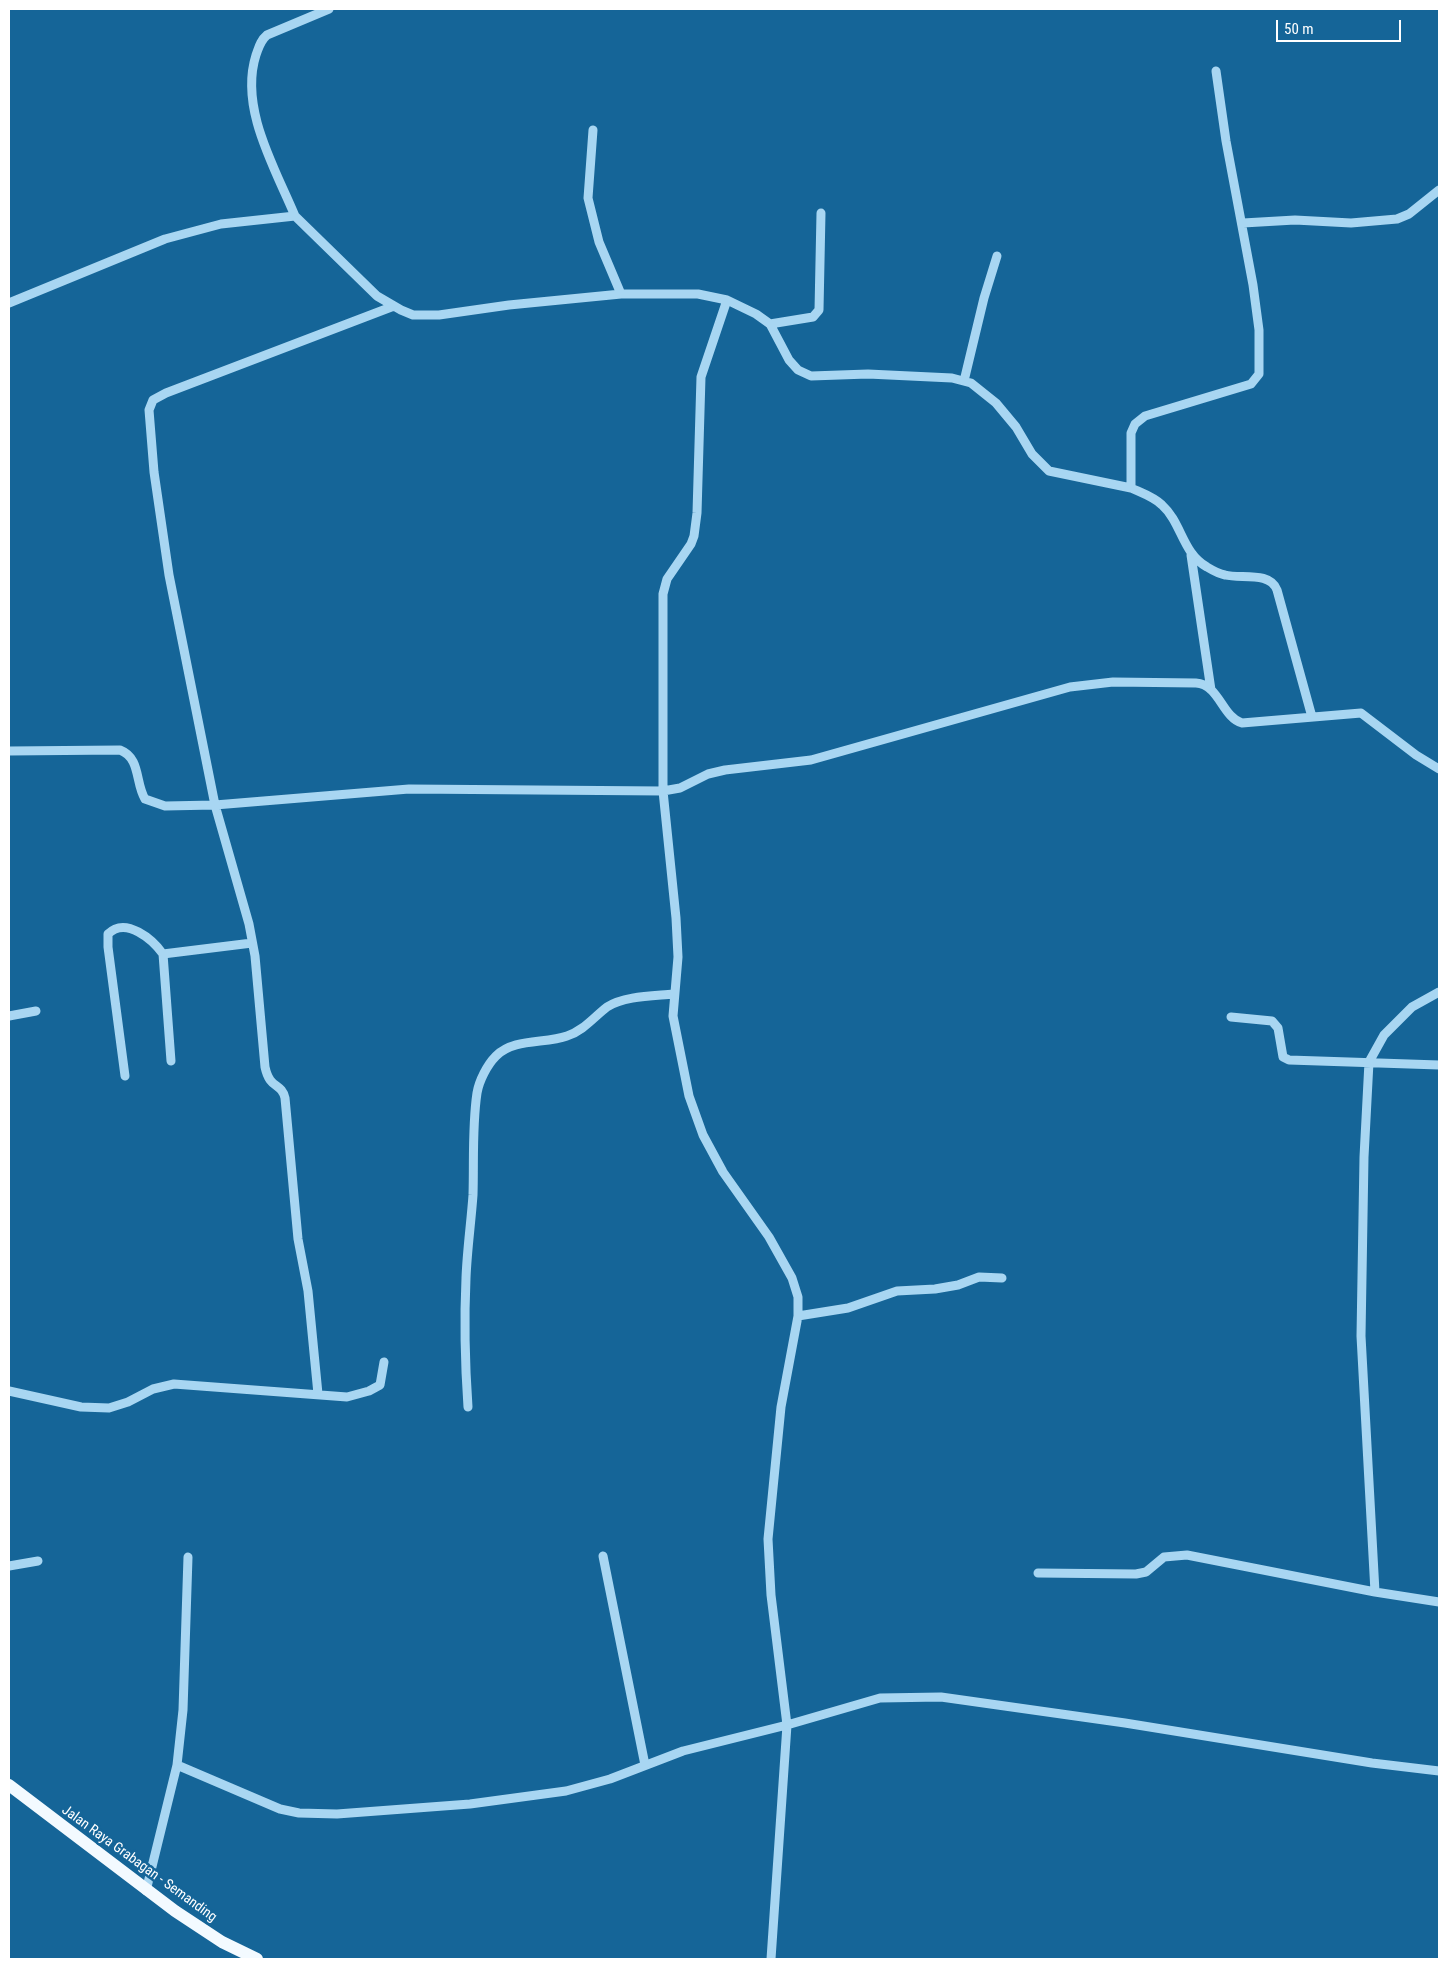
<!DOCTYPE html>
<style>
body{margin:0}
#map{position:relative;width:1448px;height:1968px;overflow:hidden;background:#156598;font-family:"Roboto Condensed",sans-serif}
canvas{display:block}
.frame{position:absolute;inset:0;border:10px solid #fff;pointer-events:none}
.scale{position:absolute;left:1276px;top:20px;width:125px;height:22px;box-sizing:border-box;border:2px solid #fff;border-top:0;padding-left:6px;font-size:15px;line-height:18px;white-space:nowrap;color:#fff;-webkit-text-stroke:4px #156598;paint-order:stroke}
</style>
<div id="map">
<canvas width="1448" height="1968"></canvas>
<div class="frame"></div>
<div class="scale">50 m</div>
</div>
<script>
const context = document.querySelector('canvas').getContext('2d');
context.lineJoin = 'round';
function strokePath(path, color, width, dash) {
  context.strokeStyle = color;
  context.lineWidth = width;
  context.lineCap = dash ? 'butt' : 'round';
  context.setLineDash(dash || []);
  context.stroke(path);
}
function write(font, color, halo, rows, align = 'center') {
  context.font = font + ' "Roboto Condensed",sans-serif';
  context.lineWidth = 5;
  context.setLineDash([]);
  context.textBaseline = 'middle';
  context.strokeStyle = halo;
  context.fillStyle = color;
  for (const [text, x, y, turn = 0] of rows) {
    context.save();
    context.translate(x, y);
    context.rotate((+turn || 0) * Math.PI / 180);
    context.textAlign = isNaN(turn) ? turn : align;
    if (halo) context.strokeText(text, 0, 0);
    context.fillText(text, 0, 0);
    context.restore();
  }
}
strokePath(new Path2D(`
 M593,130L588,198L599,242L621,294
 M295,216L377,296L401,310L413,315H439L509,305L621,294H698L727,300L756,314L770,324L789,360L798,370L811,376L868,374L952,378L971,383L996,403L1016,427L1032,454L1049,471L1131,488V433L1135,424L1145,416L1251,384L1259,374V330L1253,285L1226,141L1216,71
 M1243,223L1295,220L1351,223L1397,219L1409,214L1439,190
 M727,300L701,377L697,513L694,536L691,544L667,579L663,594V791L676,918L678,957L673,1016L689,1096L703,1135L723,1172L769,1237L792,1278L798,1297V1316L781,1407L768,1539L771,1595L787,1725L771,1959
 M9,303L165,239L221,224L295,216C275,168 239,108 256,55C259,47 260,41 267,35L329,9
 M770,324L813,317L819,310L821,213
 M964,381L984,298L997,256
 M1131,488C1142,493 1154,497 1162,505C1182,523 1182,553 1207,567C1212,570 1219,574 1225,575C1241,579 1270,571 1277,590L1312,717
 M1191,555L1211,690
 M9,751L120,750C141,758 135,783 145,799L165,806L215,805L409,789L663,791L680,788L708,774L725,770L811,760L1070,687L1113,682L1196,683C1219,684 1222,717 1242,723L1361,713L1416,755L1439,769
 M1439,992L1412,1007L1384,1035L1369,1062L1364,1157L1361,1336L1375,1592L1439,1602
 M9,1016L36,1011
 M1231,1017L1272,1021L1278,1028L1283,1057L1289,1060L1439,1065
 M171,1061L163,954L252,943
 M125,1076L108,947V934C126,916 153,940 163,954
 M798,1316L848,1308L897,1291L935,1289L958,1285L979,1277L1002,1278
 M9,1391L81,1407L109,1408L128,1402L153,1389L174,1384L347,1397L369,1391L380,1385L384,1362
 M318,1394L308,1291L298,1239L285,1098C281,1082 270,1090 265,1067L255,956L249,924L215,805L169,575L154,472L149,410L153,400L166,393L394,306
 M468,1407C465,1364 464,1321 466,1278C467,1251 471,1223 473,1195C474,1162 472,1126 477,1093C479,1081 487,1065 496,1056C514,1038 545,1044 567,1036C583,1031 594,1017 607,1007C624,996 653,996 673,994
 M603,1556L645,1765
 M9,1566L38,1561
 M1038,1573L1136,1574L1146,1572L1164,1557L1187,1555L1375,1592
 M177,1765L280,1809L299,1813L337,1814L470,1804L566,1791L610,1779L683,1751L787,1725L880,1698L941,1697L1125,1723L1372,1763L1439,1771
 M146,1891L177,1765L183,1710L188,1557`), '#a8d6f2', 9);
strokePath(new Path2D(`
 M9,1785L175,1911L222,1942L257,1959`), '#f3faff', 12);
write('14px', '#fff', '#156598', [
 ["Jalan Raya Grabagan - Semanding",139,1864,36]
]);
</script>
